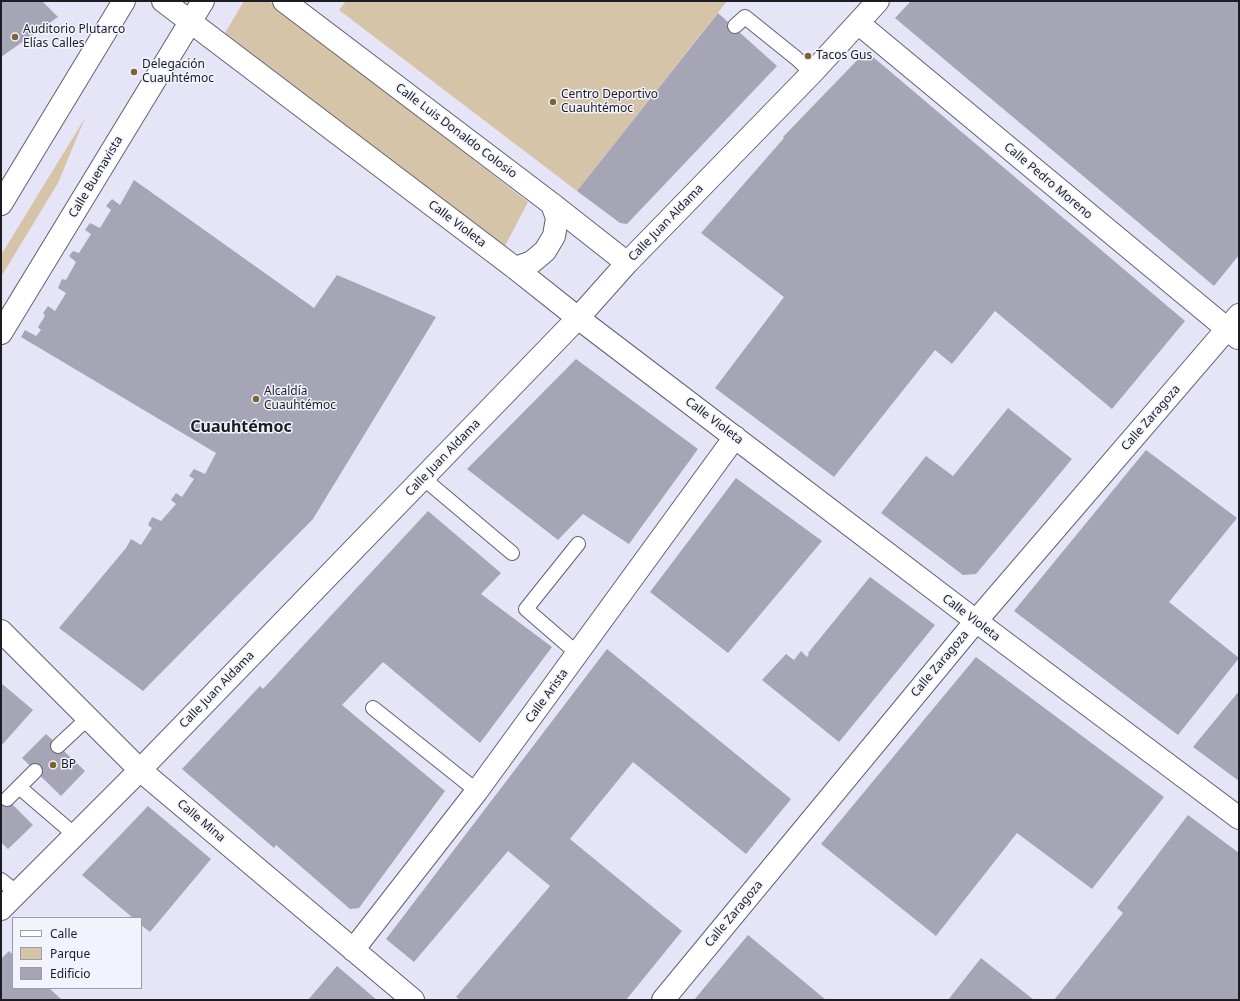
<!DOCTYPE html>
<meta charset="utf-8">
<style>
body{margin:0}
#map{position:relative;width:1240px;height:1001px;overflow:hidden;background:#e6e5f7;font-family:"Noto Sans",sans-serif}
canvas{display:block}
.frame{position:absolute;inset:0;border:2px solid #1c1c22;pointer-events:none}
.legend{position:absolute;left:12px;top:917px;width:130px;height:72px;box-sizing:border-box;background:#f3f3fe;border:1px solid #9d9da6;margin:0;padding:5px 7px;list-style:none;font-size:12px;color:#1c1c22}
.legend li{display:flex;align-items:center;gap:8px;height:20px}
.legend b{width:20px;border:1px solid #9d9da6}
</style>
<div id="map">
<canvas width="1240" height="1001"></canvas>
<div class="frame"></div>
<ul class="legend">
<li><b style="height:5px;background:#fff"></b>Calle</li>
<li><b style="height:11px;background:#d6c4a8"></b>Parque</li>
<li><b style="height:11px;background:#a6a5b6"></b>Edificio</li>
</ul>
</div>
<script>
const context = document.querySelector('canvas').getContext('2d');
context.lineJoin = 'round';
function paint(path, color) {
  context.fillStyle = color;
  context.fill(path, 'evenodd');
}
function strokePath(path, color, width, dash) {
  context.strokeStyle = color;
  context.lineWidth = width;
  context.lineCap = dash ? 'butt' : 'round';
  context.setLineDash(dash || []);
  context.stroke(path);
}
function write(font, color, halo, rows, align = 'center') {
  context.font = font + ' "Noto Sans",sans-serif';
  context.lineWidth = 3;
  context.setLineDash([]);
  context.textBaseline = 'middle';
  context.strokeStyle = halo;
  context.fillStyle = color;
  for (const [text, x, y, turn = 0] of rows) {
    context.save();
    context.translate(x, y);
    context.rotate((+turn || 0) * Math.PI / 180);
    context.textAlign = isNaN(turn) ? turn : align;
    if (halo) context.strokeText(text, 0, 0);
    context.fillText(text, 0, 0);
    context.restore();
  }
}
paint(new Path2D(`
 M244,1H269L528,202L505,246L225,33Z
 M346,1H727L577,191L339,10Z
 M85,118L58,183L1,277V255Z`), '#d6c4a8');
paint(new Path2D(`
 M1,1H42L58,17L1,57Z
 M911,1H1239V255L1214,286L895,18Z
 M718,13L777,66L627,224L620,223L577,191Z
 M866,51L1185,321L1112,409L995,311L952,364L935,350L834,477L715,388L784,297L701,233L784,138L783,137Z
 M134,180L314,308L337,275L436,317L313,519L143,691L59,628L126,548L131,539L141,545L152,528L148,525L152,517L161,521L176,504L171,500L176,493L182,497L194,479L189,476L194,469L205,474L216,453L21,337L25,330L36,336L41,330L38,327L45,316L43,313L48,306L55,311L66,293L58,288L62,279L66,280L76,262L69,256L73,251L79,253L91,234L85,230L90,223L100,228L111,210L106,206L112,199L120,205Z
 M576,359L698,449L629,544L583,514L558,540L467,469Z
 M1008,408L1072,459L976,574L963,575L881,513L926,456L953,476Z
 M1146,450L1237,518L1169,602L1239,658L1178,735L1014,611Z
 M736,478L822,541L728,653L650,592Z
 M428,511L501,573L481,594L552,647L480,743L383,662L342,705L445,791L359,908L350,909L276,845L274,848L182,769L260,686L263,689Z
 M870,577L935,625L839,742L762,680L786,654L794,660L801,651L807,657L809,654L808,653Z
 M607,649L791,799L746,854L633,762L570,839L682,931L626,1000H460L456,997L550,886L508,851L414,962L386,939Z
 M976,657L1164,797L1092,889L1017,833L936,936L821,844Z
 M1,683L33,710L1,746Z
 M1239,691V781L1193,747Z
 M46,734L85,771L61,796L22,758Z
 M1,793L33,825L8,849L1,842Z
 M148,806L211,859L150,932L141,925V918H133L82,875Z
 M1188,815L1239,853V1000H1054L1123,913L1117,908Z
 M748,935L826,1000H694Z
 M9,951L13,955V988H49L62,1000H1V959Z
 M981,958L1034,1000H948Z
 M337,966L377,1000H308Z`), '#a6a5b6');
const service = new Path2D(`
 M735,26L745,17L796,58L812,73
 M423,478L512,553
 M578,654L526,609L578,544
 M373,708L477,791
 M58,746L88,718
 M19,787L75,835
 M7,799L35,771
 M1,880L17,893`);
const minor = new Path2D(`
 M163,1L515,268L578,318L976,621L1239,818
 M284,1L552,204L627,263
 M858,23L1238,338
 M515,268L532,262L545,251L554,236L557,218L552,204
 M1,631L140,770L413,1000
 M1,909L140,770L578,318L627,263L812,73L878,1
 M353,950L477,791L735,437
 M663,1000L976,621L1239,315`);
const tertiary = new Path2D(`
 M1,204L124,1
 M1,333L203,1`);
strokePath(service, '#626171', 16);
strokePath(minor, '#626171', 24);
strokePath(tertiary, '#626171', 24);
strokePath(service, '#fff', 14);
strokePath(minor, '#fff', 22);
strokePath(tertiary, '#fff', 22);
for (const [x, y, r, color] of [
 [15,37,4,"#7d6335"],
 [808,56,4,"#7d6335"],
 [134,72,4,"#7d6335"],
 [553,102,4,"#7d6335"],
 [256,399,4,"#7d6335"],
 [53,765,4,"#7d6335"]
]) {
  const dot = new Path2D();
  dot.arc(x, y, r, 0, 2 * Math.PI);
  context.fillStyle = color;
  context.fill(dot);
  strokePath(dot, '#f3f3fe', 1.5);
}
write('12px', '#1c1c22', '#f3f3fe', [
 ["Auditorio Plutarco",23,30],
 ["Elías Calles",23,44],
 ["Tacos Gus",816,56],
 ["Delegación",142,65],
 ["Cuauhtémoc",142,79],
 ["Centro Deportivo",561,95],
 ["Cuauhtémoc",561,109],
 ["Alcaldía",264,392],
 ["Cuauhtémoc",264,406],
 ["BP",61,765]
], 'left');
write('12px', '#1c1c22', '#f3f3fe', [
 ["Calle Luis Donaldo Colosio",456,131,37],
 ["Calle Buenavista",96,177,-59],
 ["Calle Pedro Moreno",1048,181,40],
 ["Calle Juan Aldama",666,223,-46],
 ["Calle Violeta",457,224,37],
 ["Calle Zaragoza",1151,418,-49],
 ["Calle Violeta",714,421,37],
 ["Calle Juan Aldama",443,458,-46],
 ["Calle Violeta",971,618,37],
 ["Calle Zaragoza",940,664,-50],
 ["Calle Juan Aldama",217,690,-46],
 ["Calle Arista",547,696,-54],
 ["Calle Mina",201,821,40],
 ["Calle Zaragoza",734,914,-50]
]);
write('bold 16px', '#1c1c22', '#f3f3fe', [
 ["Cuauhtémoc",241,427]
]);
</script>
